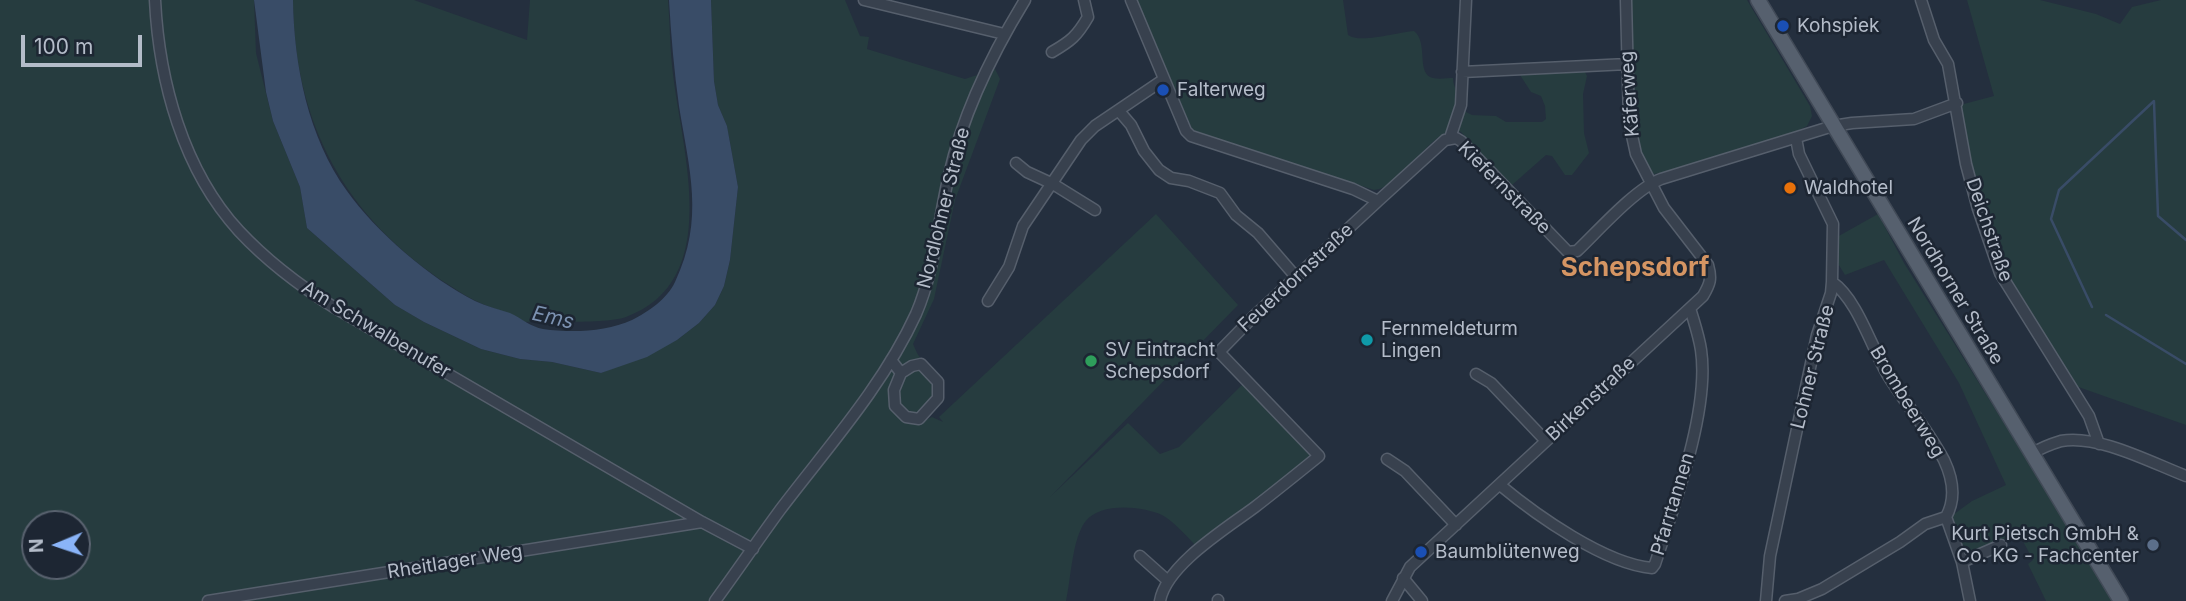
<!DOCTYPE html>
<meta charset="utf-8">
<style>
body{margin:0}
#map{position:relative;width:2186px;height:601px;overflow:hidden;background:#242f3e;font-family:Inter,sans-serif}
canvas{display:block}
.north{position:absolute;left:21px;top:510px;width:70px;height:70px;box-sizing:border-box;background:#1d2633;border:2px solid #59626f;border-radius:50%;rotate:268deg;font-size:19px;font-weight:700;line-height:28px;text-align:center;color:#b4bcc9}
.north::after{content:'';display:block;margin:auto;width:24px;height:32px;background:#8ab4f8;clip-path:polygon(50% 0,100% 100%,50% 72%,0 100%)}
.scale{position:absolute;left:21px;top:35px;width:121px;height:32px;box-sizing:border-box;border:4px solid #b4bcc9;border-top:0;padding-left:9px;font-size:21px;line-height:24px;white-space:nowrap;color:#b4bcc9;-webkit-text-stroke:5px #1d2633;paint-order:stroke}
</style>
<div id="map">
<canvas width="2186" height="601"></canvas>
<div class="north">N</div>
<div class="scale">100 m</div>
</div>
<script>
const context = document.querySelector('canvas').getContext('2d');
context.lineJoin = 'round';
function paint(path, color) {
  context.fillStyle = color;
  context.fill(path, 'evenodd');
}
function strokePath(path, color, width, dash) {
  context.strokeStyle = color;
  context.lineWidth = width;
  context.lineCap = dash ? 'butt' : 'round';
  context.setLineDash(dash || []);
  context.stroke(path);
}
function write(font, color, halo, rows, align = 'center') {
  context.font = font + ' Inter,sans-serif';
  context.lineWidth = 5;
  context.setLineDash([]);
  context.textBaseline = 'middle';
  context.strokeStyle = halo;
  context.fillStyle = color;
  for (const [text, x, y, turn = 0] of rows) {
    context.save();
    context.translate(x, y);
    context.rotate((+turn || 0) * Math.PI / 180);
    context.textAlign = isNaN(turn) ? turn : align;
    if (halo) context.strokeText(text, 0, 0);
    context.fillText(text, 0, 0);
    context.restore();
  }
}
paint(new Path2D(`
 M0,0H254L256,53L273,121L300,187L307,228L395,305L424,322L481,349L520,359L552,362L601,373L677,340L699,323L715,305L724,286L730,260L738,187L727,126L718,105L714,81L711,0H845L860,36L869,37L867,49L965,79L995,69L1000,79L955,200L934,299L913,344L917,353L939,389L923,416L926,420L932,417L943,422L939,417L1156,214L1238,305L1050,497L1128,423L1160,454L1179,447L1243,384L1319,456L1198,548C1188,538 1175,522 1162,515C1141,506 1100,502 1085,522C1072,540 1071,579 1066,601H0ZM35,524H77V566H35Z
 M293,0H414L527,40L530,0H668C670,25 670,50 673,74C682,152 724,281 626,317C607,324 548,321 525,322C509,312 492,309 476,301C467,297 457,290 449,285C345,218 294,123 293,0Z
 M1137,0H1343L1348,35C1360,44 1398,32 1414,31C1428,42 1417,70 1430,77C1436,80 1447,78 1453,78C1453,91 1464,99 1466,112L1472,115L1496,116L1506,122H1542L1546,119L1545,106L1541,96L1531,92L1520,75L1584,70L1587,76L1583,94L1584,133L1589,153L1572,175H1565L1552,156L1546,155L1512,185L1461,132L1453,130C1424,137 1404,187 1374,190L1196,132L1192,129Z
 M1628,0H1747L1810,106L1812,116L1807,126L1797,131L1732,153L1664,172L1654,174C1625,155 1629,36 1628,0Z
 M1967,0H2040L2096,14L2120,24L2132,7L2161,0H2186V425L2070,384L2001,272L1981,210L1961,129L1960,105L1994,96Z
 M1878,214L1904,263L2115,601H2046L2028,564L2033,560L2018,532L1964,559L1950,517L1972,501L2006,485L1959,383L1884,260L1845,275L1837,262V237Z`), '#263c3f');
paint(new Path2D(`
 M254,0H293C294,65 308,137 347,191C375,231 431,279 475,301C486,306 498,309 510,313C521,318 531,327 543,329C571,333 606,332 632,320C648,312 667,299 675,282C705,219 689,169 679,106C674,71 671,35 669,0H711L714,81L718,105L727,126L738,187L730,260L724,286L715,305L699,323L677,340L647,357L601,373L552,362L520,359L481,349L424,322L395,305L307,228L300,187L273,121L266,92Z`), '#394c67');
strokePath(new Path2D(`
 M2154,102L2158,216L2186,240
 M2092,307L2051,219L2059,190L2154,101
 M2106,315L2186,364`), '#394c67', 2.5);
const minor = new Path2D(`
 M155,0C159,81 183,170 239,231C267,261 300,286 335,308L702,522L753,549
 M864,0L1004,34
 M1131,0L1186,131L1191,136L1353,189L1378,201L1445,140L1456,138L1461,141L1568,252L1577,251C1598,231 1635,189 1661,179L1833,126L1852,123L1914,119L1957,103
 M1921,0L1934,40L1948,64L1966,164L1978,209L2000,273L2089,416L2099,444
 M1052,52C1071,41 1077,36 1088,17L1084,0
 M1462,72L1628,64
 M1119,111L1131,125L1144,151L1159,170L1171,178L1189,181L1220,193L1236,215L1258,233L1296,277
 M1450,138L1461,105L1466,0
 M1016,163L1027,172L1053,184L1095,210
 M988,301L1009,267L1023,226L1081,140L1095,126L1163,80
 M891,360L901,373L894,390L895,406L906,417L919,419L938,398V382L921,364L912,366L901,373
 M1476,374L1491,383L1546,441
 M2031,454C2041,448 2051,444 2061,441C2098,434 2152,463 2186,476
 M1387,459L1405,471L1456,525
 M1500,485C1536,515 1605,564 1652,568L1655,564C1674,506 1710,410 1701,350C1699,336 1694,322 1690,308
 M1946,517L1962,562L1970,601
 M1140,556L1168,581
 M1962,562L2001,545
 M1403,578L1422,601
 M1218,600V601
 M208,601L702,522
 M715,601C737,571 758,540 780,510C827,448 883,386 916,314C935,270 938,221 949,175C963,112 992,54 1025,0
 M1160,601C1166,565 1227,528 1255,507C1277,490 1298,473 1319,456L1219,352L1254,316L1378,201
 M1392,601L1410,567L1703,296C1710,284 1712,279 1708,265L1664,208L1636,154L1629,122L1626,0
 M1766,601L1770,556L1817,335L1831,293L1832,282L1833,224L1799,154L1796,138
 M1785,601L1798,599L1822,589L1900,542L1925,524L1946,517C1956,499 1953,479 1944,460C1928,430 1905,403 1887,374C1871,346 1857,299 1832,282`);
const major = new Path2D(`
 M1758,0L2121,601`);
strokePath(minor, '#565f6c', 13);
strokePath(major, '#414a57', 17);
strokePath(minor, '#38414e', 10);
strokePath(major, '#56606e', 14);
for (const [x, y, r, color] of [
 [1783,26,7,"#1a4fb4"],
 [1163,90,7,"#1a4fb4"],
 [1790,188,7,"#e8710a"],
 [1367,340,7,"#0f9aa8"],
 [1091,361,7,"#2e9e5b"],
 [2153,545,7,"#5c6f8a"],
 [1421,552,7,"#1a4fb4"]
]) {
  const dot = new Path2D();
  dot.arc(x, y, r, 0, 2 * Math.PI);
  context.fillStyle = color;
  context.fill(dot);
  strokePath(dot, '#1d2633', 2.5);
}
write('19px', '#b4bcc9', '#1d2633', [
 ["Kohspiek",1797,26],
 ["Falterweg",1177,90],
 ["Waldhotel",1804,188],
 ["Fernmeldeturm",1381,329],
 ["Lingen",1381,351],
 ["SV Eintracht",1105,350],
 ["Schepsdorf",1105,372],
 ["Kurt Pietsch GmbH &",2139,534,"right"],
 ["Co. KG - Fachcenter",2139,556,"right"],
 ["Baumblütenweg",1435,552]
], 'left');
write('19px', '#b4bcc9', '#1d2633', [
 ["Käferweg",1630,94,-94],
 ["Kiefernstraße",1504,188,45],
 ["Nordlohner Straße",944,208,-76],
 ["Deichstraße",1989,230,71],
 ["Feuerdornstraße",1296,278,-43],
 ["Nordhorner Straße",1955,291,59],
 ["Am Schwalbenufer",376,330,31],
 ["Lohner Straße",1813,367,-76],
 ["Birkenstraße",1591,399,-43],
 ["Brombeerweg",1907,402,59],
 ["Pfarrtannen",1673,504,-73],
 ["Rheitlager Weg",455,562,-9]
]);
write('italic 21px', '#7c92b1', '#1d2633', [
 ["Ems",553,318,13]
]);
write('bold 26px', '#d59563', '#1d2633', [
 ["Schepsdorf",1635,268]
]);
</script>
